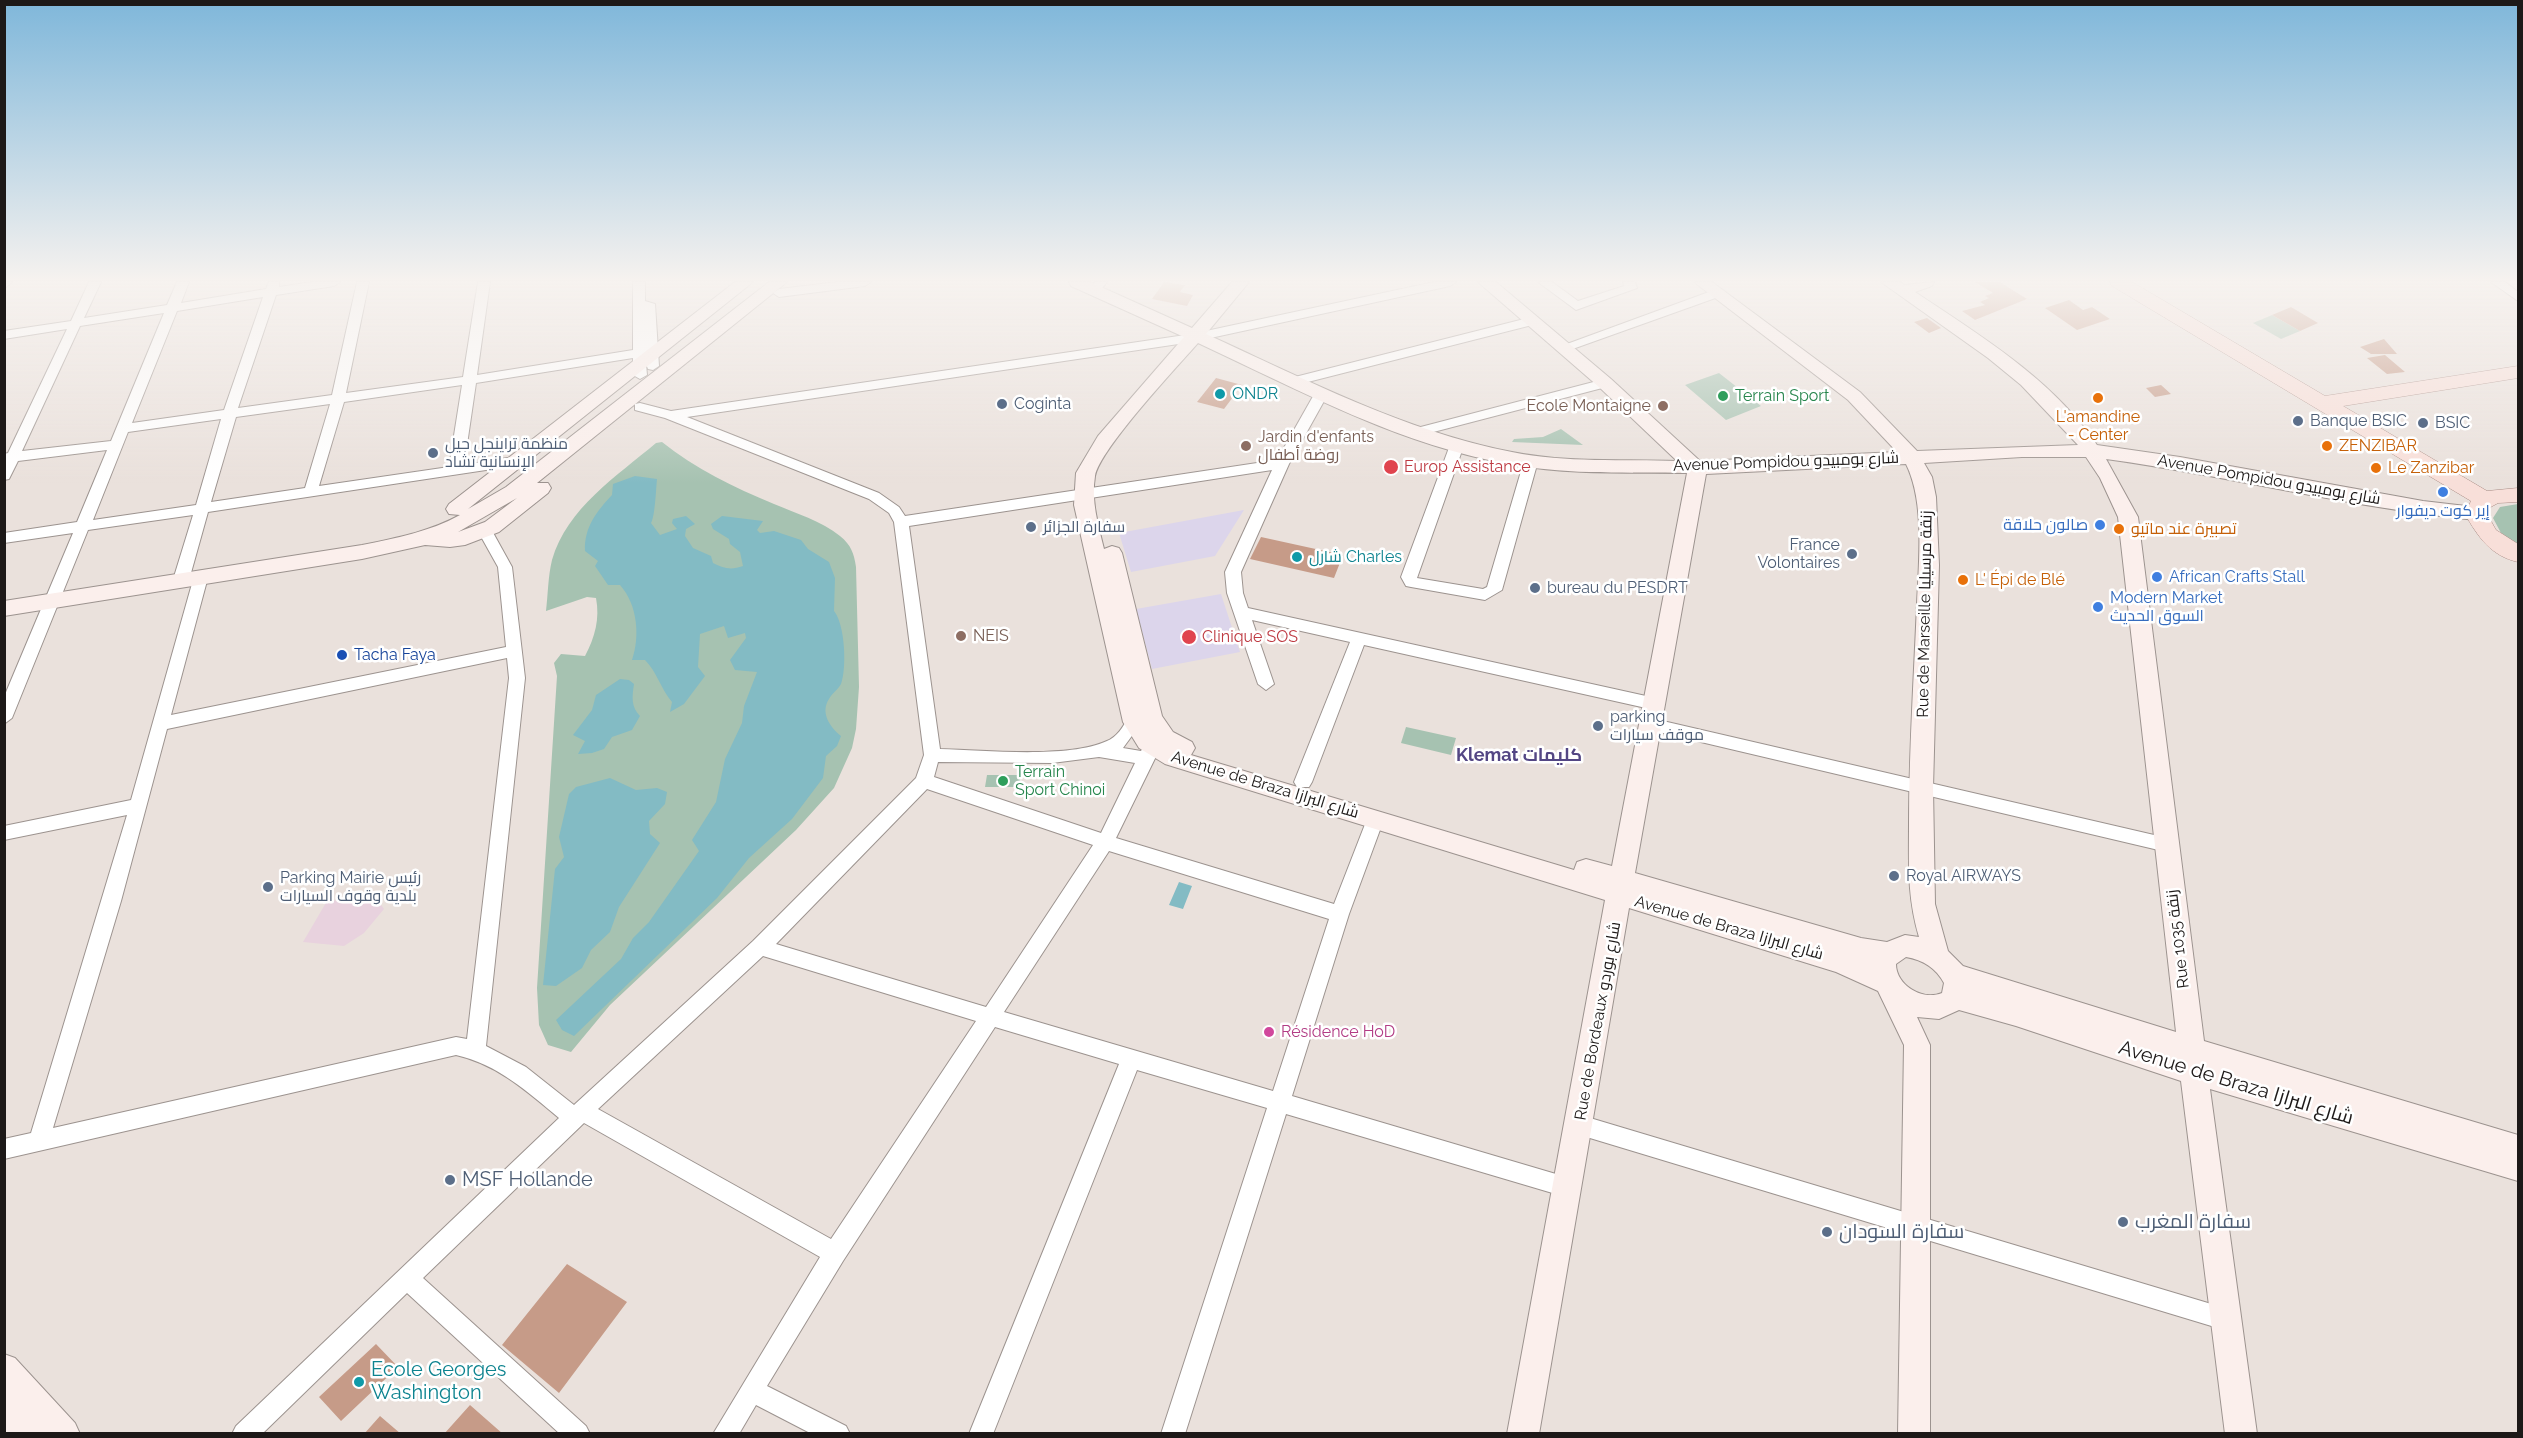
<!DOCTYPE html>
<meta charset="utf-8">
<style>
body{margin:0}
#map{position:relative;width:2523px;height:1438px;overflow:hidden;background:#eae1dc;font-family:Raleway,sans-serif}
canvas{display:block}
.frame{position:absolute;inset:0;border:6px solid #1d1918;pointer-events:none}
</style>
<div id="map">
<canvas width="2523" height="1438"></canvas>
<div class="frame"></div>
</div>
<script>
const context = document.querySelector('canvas').getContext('2d');
context.lineJoin = 'round';
function paint(path, color) {
  context.fillStyle = color;
  context.fill(path, 'evenodd');
}
function strokePath(path, color, width, dash) {
  context.strokeStyle = color;
  context.lineWidth = width;
  context.lineCap = dash ? 'butt' : 'round';
  context.setLineDash(dash || []);
  context.stroke(path);
}
function write(font, color, halo, rows, align = 'center') {
  context.font = font + ' Raleway,Cairo,sans-serif';
  context.lineWidth = 5;
  context.setLineDash([]);
  context.textBaseline = 'middle';
  context.strokeStyle = halo;
  context.fillStyle = color;
  for (const [text, x, y, turn = 0] of rows) {
    context.save();
    context.translate(x, y);
    context.rotate((+turn || 0) * Math.PI / 180);
    context.textAlign = isNaN(turn) ? turn : align;
    if (halo) context.strokeText(text, 0, 0);
    context.fillText(text, 0, 0);
    context.restore();
  }
}
paint(new Path2D(`
 M376,898L384,909L364,933L344,946L303,942L327,901Z`), '#e8d2de');
paint(new Path2D(`
 M1244,510L1215,556L1131,572L1119,533Z
 M1221,594L1240,652L1152,669L1136,609Z`), '#dcd5eb');
paint(new Path2D(`
 M2272,315L2300,331L2281,339L2253,323Z
 M1719,373L1761,406L1726,420L1685,385Z
 M1561,429L1583,445L1512,442L1514,439L1543,437Z
 M662,442C696,469 733,487 774,504C795,513 822,521 840,536C851,545 854,553 856,567L859,687L856,729L852,748L834,788L796,830L610,1005L571,1052L548,1045L539,1025L537,988L557,676L554,663L561,654L585,656C595,637 600,619 596,598L587,597L546,611C548,595 548,576 552,560C567,508 617,476 656,443Z
 M2518,504V545L2501,533L2493,518L2500,507Z
 M1406,727L1456,738L1451,755L1401,743Z
 M987,775H1021L1019,787H985Z`), '#a6c2b1');
paint(new Path2D(`
 M635,476L657,479C656,489 655,517 651,523L660,535L677,529L672,523L673,519L686,516L695,524L686,529L685,536L693,548L711,556L713,563C724,569 732,570 743,566L740,552L730,544L729,539L713,529L711,524L722,516L763,521L757,530L760,533L774,531L801,540L808,549L829,562L835,578L834,611C845,624 847,668 841,684C838,690 832,693 829,699C820,713 830,727 841,736L837,746L826,756L823,778L792,819L749,858L717,898L574,1036L562,1030L556,1020L621,959L633,938L649,922L699,851L692,840L716,802L725,759L742,723L744,706L757,672L735,670L730,660L746,638L745,633L728,638L724,626L700,634L698,667L705,676L684,704L670,712L672,702C661,689 657,672 645,660H632C640,637 638,605 620,585H608L595,566L598,561L585,551C584,527 597,511 612,495L613,484Z
 M620,679L629,680L634,684C632,697 631,707 640,716L632,730L612,737L604,749L592,753L578,754L585,741L573,735L592,710L596,695Z
 M610,778L636,790L657,788L667,792L665,804L649,821L650,834L660,843L619,907L610,932L591,950L582,968L556,986L543,985L555,869L564,857L559,837L569,794L576,787Z
 M1179,882L1192,886L1183,909L1169,905Z`), '#83bbc4');
paint(new Path2D(`
 M1164,282L1185,285L1180,292L1193,295L1187,306L1152,299Z
 M1975,282H2000L2027,299L1975,320L1962,311L1985,305L1980,302L1989,298L1985,296L1993,293Z
 M2069,300L2083,310L2092,307L2110,319L2077,330L2045,308Z
 M2291,307L2318,323L2300,331L2272,315Z
 M1927,318L1941,328L1929,333L1914,322Z
 M2384,339L2397,354H2371L2360,347Z
 M2385,355L2405,372L2387,374L2367,358Z
 M1216,378L1242,385L1224,409L1197,402Z
 M2161,385L2171,394L2155,397L2146,388Z
 M1261,537L1343,555L1334,578L1250,559Z
 M567,1264L627,1302L559,1393L502,1345Z
 M376,1344L398,1367L341,1421L319,1397Z
 M470,1405L503,1434H444Z
 M380,1416L401,1434H364Z`), '#c69b88');
const street = new Path2D(`
 M4,282H12L4,289Z
 M89,282H101L84,318L167,305L177,282H189L181,303L266,289L269,282H279V287L312,282H340L334,286L276,295L238,408L332,395L357,282H369L346,393L463,377L478,282H490L477,375L633,350V282H645V301L655,304L659,366L653,370L648,369L646,364L647,375L640,379L633,375V358L476,383L464,465L514,457L521,462L519,465L208,512L189,580L181,585L173,580L193,515L88,530L12,718L4,724V697L73,533L4,543V533L77,522L107,450L18,461L9,479L4,480V454L8,453L67,329L4,339V331L71,321ZM263,297L224,410L132,423L177,311ZM164,313L111,441L22,451L80,326ZM462,385L449,467L319,486L344,402ZM330,404L305,488L211,502L236,417ZM221,419L196,505L93,520L128,432Z
 M838,282H871L865,286L779,297L773,293L779,289Z
 M1095,282H1107L1098,293L1094,294L1088,290Z
 M1434,282H1456L1450,286L1192,342L687,417L879,493L899,507L905,516L1277,460L1316,391H1326L1328,394L1289,464L1241,572L1243,593L1248,608L1655,698L1663,704L1655,710L1364,645L1312,782L1309,787H1297L1294,782L1350,642L1252,620L1274,684L1266,690L1258,684L1227,593L1225,572L1272,470L909,526L940,749C983,750 1068,759 1107,741C1117,737 1123,727 1128,718H1140L1142,722L1123,748L1141,751L1152,731H1164L1166,736L1116,838L1334,904L1369,814L1375,812L1381,814L1384,819L1349,914L1292,1096L1566,1177L1573,1180L1577,1187L1573,1194L1566,1197L1286,1114L1185,1434H1161L1267,1108L1137,1070L993,1434H969L1119,1064L995,1027L843,1261L767,1386L846,1426L850,1434H812L756,1405L739,1434H713L820,1257L584,1123L423,1278L586,1426L590,1434H560L407,1293L262,1434H232L236,1426L559,1118C528,1092 497,1064 456,1055L4,1159V1139L31,1133L127,815L4,840V826L131,800L195,573L200,572L208,577L171,715L506,647L498,567L479,533L486,528L491,529L512,567L525,678L486,1046L526,1067L574,1105L753,941L916,778L924,755L894,522L889,513L869,499L665,418L635,410V404L640,403L671,411L1192,334ZM507,658L509,678L467,1039L456,1037L53,1128L121,901L167,729ZM1099,757L1135,763L1101,833L934,777L938,762L1052,763ZM927,789L1093,845L986,1007L776,944ZM1109,851L1329,919L1273,1091L1004,1012ZM763,956L976,1021L831,1239L598,1109Z
 M1538,282H1552L1578,301L1624,286L1623,282H1635L1637,288L1576,310Z
 M2491,282H2505L2518,292V301Z
 M1717,289L1721,290V296L1567,351L1562,352L1556,348Z
 M1532,317L1536,318V324L1296,385L1289,381L1291,378Z
 M1605,379L1612,383L1610,386L1418,436L1411,432L1413,429Z
 M1457,441L1464,445L1417,578L1483,589L1487,587L1524,461L1531,456L1538,461L1502,590L1485,600L1411,587L1406,586L1401,577L1450,445Z
 M1650,718L2167,838L2173,840L2176,845L2173,850L2167,852L1650,730L1644,728L1642,724L1644,720Z
 M1580,1115L2228,1309L2236,1312L2239,1320L2236,1328L2228,1331L1580,1135L1573,1132L1570,1125L1573,1118Z`);
const secondary = new Path2D(`
 M735,282H753L468,509L506,487L769,282H787L537,483H548L551,488L548,493L499,532L465,545L450,547L425,545L362,559L4,616V601L362,545C396,538 429,532 460,515L449,514L446,509L449,504ZM517,498L485,522L458,532Z
 M1069,282H1090L1192,328L1232,282H1249L1206,334C1305,379 1404,431 1512,452C1566,463 1623,459 1677,461L1599,387L1478,282H1496L1611,379L1700,461L1897,452L1848,400L1694,282H1712L1860,392L1917,451L2078,445L2021,385L1988,358L1881,282H1900L1904,285L1934,282L1932,286L1915,292C1980,335 2053,380 2097,445L2180,457L2423,501L2483,508L2486,513L2483,518L2476,520C2352,508 2230,476 2106,459L2138,517L2204,1041L2518,1135V1181L2210,1089L2257,1434H2225L2181,1081L2016,1026L1959,1010L1939,1019L1917,1017L1930,1045V1434H1898L1904,1045L1878,991L1836,972L1629,908L1539,1434H1507L1605,900L1165,764L1139,748L1123,722L1074,505L1076,473L1098,436L1184,337L1071,286ZM1198,343C1299,390 1403,447 1515,465C1571,475 1630,472 1687,473L1612,866L1586,859L1577,862L1574,870L1191,755L1195,748L1192,742L1173,732L1162,716L1122,553L1119,548L1112,546L1104,549C1098,524 1091,501 1095,476C1100,449 1176,368 1198,343ZM2022,457H2086L2100,478L2118,517L2176,1032L1963,966L1948,951L1935,904L1933,788L1939,565L1936,497L1932,477L1924,463ZM1906,464C1925,502 1919,561 1917,604C1914,677 1909,750 1909,824C1909,865 1907,896 1919,937L1905,935L1887,942L1861,938L1635,873L1706,474ZM1906,957C1923,960 1936,968 1944,983L1942,993C1922,1001 1896,985 1896,964Z
 M4,1354L15,1358L75,1423L80,1434H6Z`);
const primary = new Path2D(`
 M2110,282H2132L2325,396L2518,366V378L2343,406L2487,491L2518,488V502L2498,503L2489,508L2487,514L2496,530L2518,544V562C2491,556 2478,537 2465,514L2471,501L2112,286Z`);
strokePath(street, '#9c938f', 2);
strokePath(secondary, '#9c938f', 2);
strokePath(primary, '#a88c85', 1);
paint(street, '#fff');
paint(secondary, '#fbefec');
paint(primary, '#f8dfd9');
const sky = context.createLinearGradient(0, 0, 0, 483);
sky.addColorStop(0, '#7fb7da');
sky.addColorStop(0.58, '#f6f2ef');
sky.addColorStop(1, '#f6f2ef00');
context.fillStyle = sky;
context.fillRect(0, 0, 2523, 483);
for (const [x, y, r, color] of [
 [1220,394,6,"#0f9aa8"],
 [1723,396,6,"#2e9e5b"],
 [2098,398,6,"#e8710a"],
 [1002,404,6,"#5c6f8a"],
 [1663,406,6,"#8d6e63"],
 [2298,421,6,"#5c6f8a"],
 [2423,423,6,"#5c6f8a"],
 [1246,446,6,"#8d6e63"],
 [2327,446,6,"#e8710a"],
 [433,453,6,"#5c6f8a"],
 [1391,467,8,"#e0444e"],
 [2376,468,6,"#e8710a"],
 [2443,492,6,"#3f7fe0"],
 [2100,525,6,"#3f7fe0"],
 [1031,527,6,"#5c6f8a"],
 [2119,529,6,"#e8710a"],
 [1852,554,6,"#5c6f8a"],
 [1297,557,6,"#0f9aa8"],
 [2157,577,6,"#3f7fe0"],
 [1963,580,6,"#e8710a"],
 [1535,588,6,"#5c6f8a"],
 [2098,607,6,"#3f7fe0"],
 [961,636,6,"#8d6e63"],
 [1189,637,8,"#e0444e"],
 [342,655,6,"#1a4fb4"],
 [1598,726,6,"#5c6f8a"],
 [1003,781,6,"#2e9e5b"],
 [1894,876,6,"#5c6f8a"],
 [268,887,6,"#5c6f8a"],
 [1269,1032,6,"#d1479c"],
 [450,1180,6,"#5c6f8a"],
 [2123,1222,6,"#5c6f8a"],
 [1827,1232,6,"#5c6f8a"],
 [359,1382,6,"#0f9aa8"]
]) {
  const dot = new Path2D();
  dot.arc(x, y, r, 0, 2 * Math.PI);
  context.fillStyle = color;
  context.fill(dot);
  strokePath(dot, '#fff', 2);
}
write('16px', '#0d838f', '#fff', [
 ["ONDR",1232,394],
 ["شارل Charles",1309,557]
], 'left');
write('16px', '#27864d', '#fff', [
 ["Terrain Sport",1735,396],
 ["Terrain",1015,772],
 ["Sport Chinoi",1015,790]
], 'left');
write('16px', '#4e5e75', '#fff', [
 ["Coginta",1014,404],
 ["Banque BSIC",2310,421],
 ["BSIC",2435,423],
 ["منظمة تراينجل جيل",445,444],
 ["الإنسانية تشاد",445,462],
 ["سفارة الجزائر",1043,527],
 ["France",1840,545,"right"],
 ["Volontaires",1840,563,"right"],
 ["bureau du PESDRT",1547,588],
 ["parking",1610,717],
 ["موقف سيارات",1610,735],
 ["Royal AIRWAYS",1906,876],
 ["Parking Mairie رئيس",280,878],
 ["بلدية وقوف السيارات",280,896]
], 'left');
write('16px', '#785e54', '#fff', [
 ["Ecole Montaigne",1651,406,"right"],
 ["Jardin d'enfants",1258,437],
 ["روضة أطفال",1258,455],
 ["NEIS",973,636]
], 'left');
write('16px', '#c56008', '#fff', [
 ["L'amandine",2098,417,"center"],
 ["- Center",2098,435,"center"],
 ["ZENZIBAR",2339,446],
 ["Le Zanzibar",2388,468],
 ["تصبيرة عند ماتيو",2131,529],
 ["L' Épi de Blé",1975,580]
], 'left');
write('16px', '#1d1918', '#fff', [
 ["Avenue Pompidou شارع بومبيدو",1786,462,-2],
 ["Avenue Pompidou شارع بومبيدو",2269,480,10],
 ["Rue de Marseille زنقة مرسيليا",1925,614,-89],
 ["Avenue de Braza شارع البرازا",1265,785,17],
 ["Avenue de Braza شارع البرازا",1729,928,16],
 ["Rue 1035 زنقة",2178,939,-97],
 ["Rue de Bordeaux شارع بوردو",1598,1021,-80]
]);
write('16px', '#be3a42', '#fff', [
 ["Europ Assistance",1404,467],
 ["Clinique SOS",1202,637]
], 'left');
write('16px', '#366cbe', '#fff', [
 ["إير كوت ديفوار",2443,511,"center"],
 ["صالون حلاقة",2088,525,"right"],
 ["African Crafts Stall",2169,577],
 ["Modern Market",2110,598],
 ["السوق الحديث",2110,616]
], 'left');
write('16px', '#164399', '#fff', [
 ["Tacha Faya",354,655]
], 'left');
write('16px', '#b23c85', '#fff', [
 ["Résidence HoD",1281,1032]
], 'left');
write('bold 18px', '#534684', '#fff', [
 ["Klemat كليمات",1519,756]
]);
write('20px', '#1d1918', '#fff', [
 ["Avenue de Braza شارع البرازا",2236,1083,17]
]);
write('20px', '#4e5e75', '#fff', [
 ["MSF Hollande",462,1180],
 ["سفارة المغرب",2135,1222],
 ["سفارة السودان",1839,1232]
], 'left');
write('20px', '#0d838f', '#fff', [
 ["Ecole Georges",371,1370],
 ["Washington",371,1393]
], 'left');
</script>
